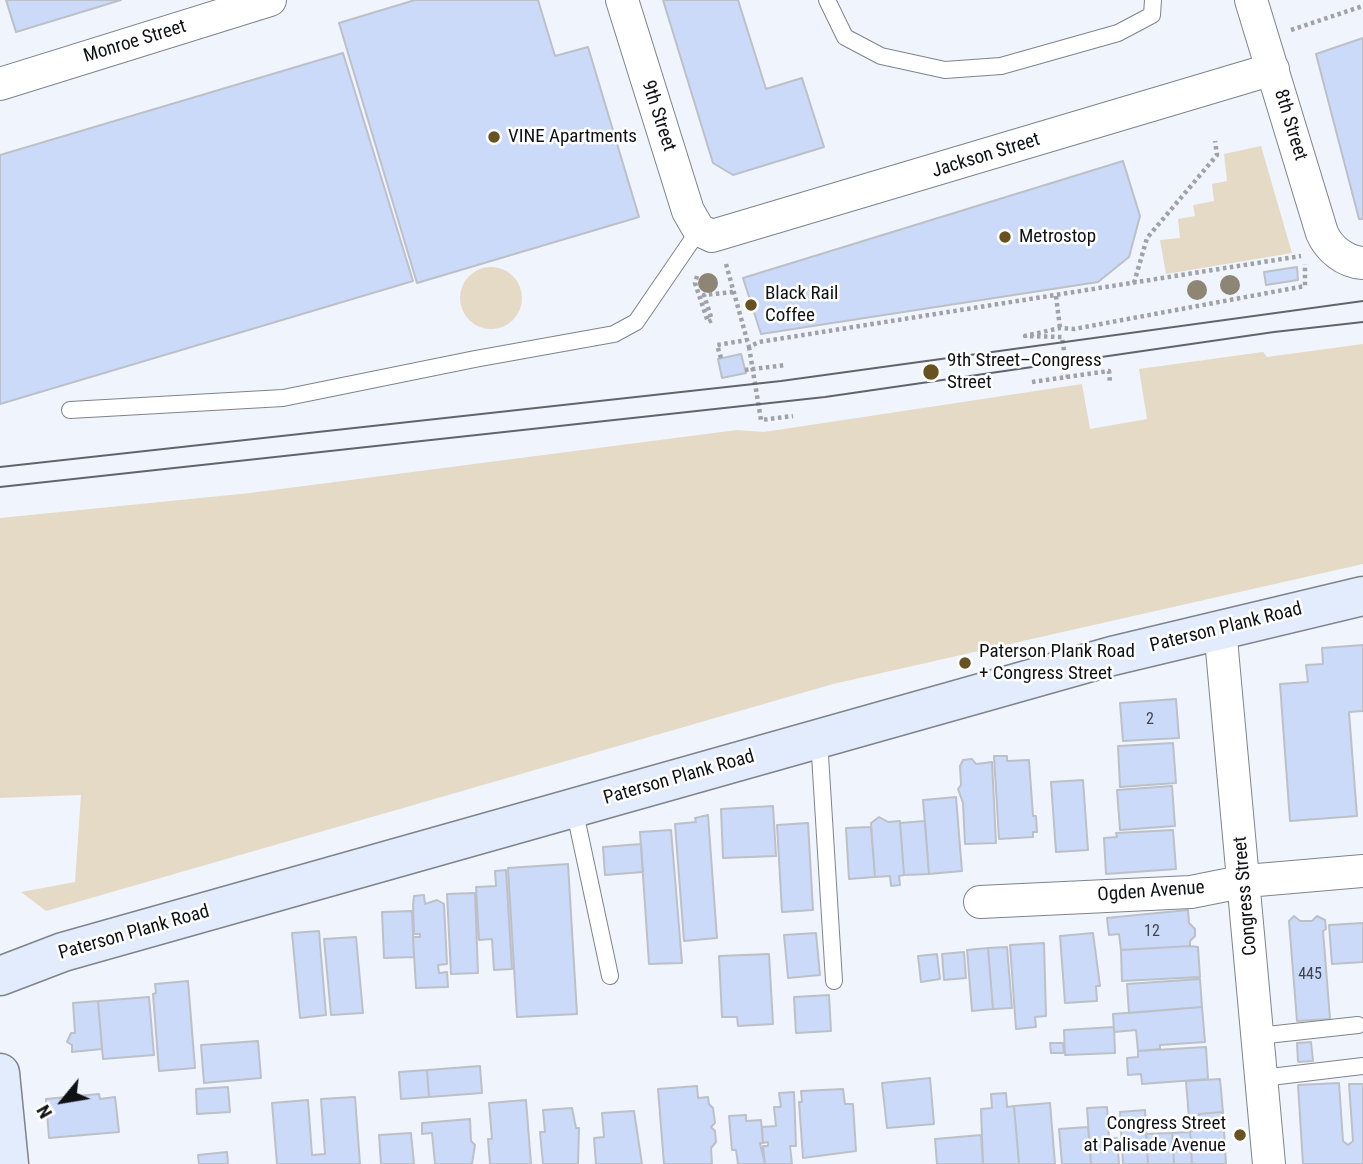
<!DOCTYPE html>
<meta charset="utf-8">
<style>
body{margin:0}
#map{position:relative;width:1363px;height:1164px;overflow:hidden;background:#f0f4fc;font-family:"Roboto Condensed",sans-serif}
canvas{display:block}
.north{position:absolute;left:28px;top:1066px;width:70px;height:70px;-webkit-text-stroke:5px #fff;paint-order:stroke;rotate:240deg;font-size:19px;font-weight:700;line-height:28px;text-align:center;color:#101114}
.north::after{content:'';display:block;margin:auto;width:24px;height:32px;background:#101114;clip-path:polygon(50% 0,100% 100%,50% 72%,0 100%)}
</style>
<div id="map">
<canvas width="1363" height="1164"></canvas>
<div class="north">N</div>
</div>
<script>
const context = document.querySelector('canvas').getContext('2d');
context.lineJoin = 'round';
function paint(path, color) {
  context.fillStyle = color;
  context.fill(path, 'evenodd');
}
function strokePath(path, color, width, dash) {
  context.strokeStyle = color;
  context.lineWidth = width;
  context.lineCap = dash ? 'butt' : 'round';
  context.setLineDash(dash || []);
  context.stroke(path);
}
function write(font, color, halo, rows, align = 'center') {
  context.font = font + ' "Roboto Condensed",sans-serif';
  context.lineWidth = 5;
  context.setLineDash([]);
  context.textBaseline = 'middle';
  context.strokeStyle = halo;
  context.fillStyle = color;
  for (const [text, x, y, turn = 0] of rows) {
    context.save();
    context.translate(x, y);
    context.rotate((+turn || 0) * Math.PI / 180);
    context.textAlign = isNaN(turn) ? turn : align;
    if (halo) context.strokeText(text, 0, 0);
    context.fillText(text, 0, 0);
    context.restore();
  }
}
paint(new Path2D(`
 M1261,146L1292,253L1166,274L1160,240L1180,238L1178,219L1195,216L1193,205L1214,201L1212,184L1227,181L1224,154Z
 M460 298a31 31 0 1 1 62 0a31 31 0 1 1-62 0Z
 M1363,344V564L833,684L46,911L21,892L75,882L81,795L0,798V518L250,493L737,430L764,432L1082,384L1090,429L1147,419L1139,369L1263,352L1267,357Z`), '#e5dac5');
const building = new Path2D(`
 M6,0H121L16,32Z
 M415,0H538L555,56L588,47L639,217L417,283L339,23Z
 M663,0H738L766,89L802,78L824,147L733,175L713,163Z
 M1363,38V219H1359L1316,54Z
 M343,53L413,281L0,404V155Z
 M1123,161L1140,216L1129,257L1098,282L761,334L743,278Z
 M1297,267L1298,280L1266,285L1264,272Z
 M741,354L746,373L722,378L718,359Z
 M1363,645V711L1349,712L1357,816L1290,821L1280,684L1308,682L1306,665L1323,664L1322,648Z
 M1176,699L1179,738L1123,741L1120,703Z
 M1173,743L1176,783L1120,787L1118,746Z
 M994,756H1007V761L1029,760L1033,816H1036L1037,832H1033V837L999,839Z
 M972,759L976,764L992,762L996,843L965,844L963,803L958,789L961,785L960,766L963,760Z
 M1083,780L1088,850L1056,852L1051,782Z
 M1172,786L1175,826L1120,830L1117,790Z
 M956,797L962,871L929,874L923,800Z
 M773,806L776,856L723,858L721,809Z
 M708,815L717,938L684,941L675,824L696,822L695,818Z
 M879,817L888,822L900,821L904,875L899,876L900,885L891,886L890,876L875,877L871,823Z
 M925,821L929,874L904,875L900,823Z
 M808,823L813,910L782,912L777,825Z
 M871,827L875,877L849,879L846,828Z
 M671,830L682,963L649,964L640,832Z
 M1173,830L1176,869L1106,874L1104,838L1117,837L1116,833Z
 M641,844L643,872L605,875L603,847Z
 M568,864L577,1014L517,1017L508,868Z
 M506,870L512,969L494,970L492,939L479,940L476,887L496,886L495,871Z
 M475,893L478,973L451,974L447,894Z
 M424,895L425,904L437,900L444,904L447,964L438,965L439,973L447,972L448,987L416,988L413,937H420V934H414L413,905L414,896Z
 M1188,910L1189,923L1195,929V936L1190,941V946L1121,950L1119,934L1109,935L1107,918Z
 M412,911L414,957L384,958L382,912Z
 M1294,916L1300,921H1312L1317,916L1325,920L1326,929L1323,931L1330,1019L1297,1021L1289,921Z
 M1363,923V962L1332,964L1329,925Z
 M319,931L326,1015L300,1018L292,933Z
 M816,933L820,975L788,978L784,935Z
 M1093,933L1100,986H1096L1097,1001L1065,1003L1060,936Z
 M356,937L363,1013L331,1015L324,939Z
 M1044,943L1046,1016L1035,1017L1036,1027L1016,1029L1010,945Z
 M1190,946L1198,947L1200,977L1122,981L1121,950Z
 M1007,947L1012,1008L993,1009L988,948Z
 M988,948L993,1009L972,1011L967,950Z
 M964,952L966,978L944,980L942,954Z
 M769,954L773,1024L738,1026L737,1017H722L719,956Z
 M937,954L940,979L921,982L918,956Z
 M1200,979L1202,1007L1129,1013L1127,984Z
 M188,981L195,1068L159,1071L153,994L156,993L155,984Z
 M829,995L831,1031L796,1033L794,997Z
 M149,997L154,1055L103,1059L98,1001Z
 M98,1001L102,1049L72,1052V1045L67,1042L71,1033H75L73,1003Z
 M1202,1007L1205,1042L1160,1045V1049L1138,1051L1136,1030L1114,1032L1113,1014Z
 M1114,1027L1115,1053L1065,1055L1064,1030Z
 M258,1041L261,1078L204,1083L201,1045Z
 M1311,1042L1313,1061L1298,1062L1297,1043Z
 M1050,1043H1063L1064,1053H1051Z
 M1206,1047L1208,1079L1142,1084L1141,1074L1128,1075L1127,1058L1138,1057V1051Z
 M480,1066L482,1093L429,1097L427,1070Z
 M427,1070L429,1097L401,1099L399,1072Z
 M930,1078L934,1124L887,1128L882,1083Z
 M1220,1079L1223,1112L1199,1114L1201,1130L1190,1131L1186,1081Z
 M1339,1083L1343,1141L1348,1145L1353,1141L1349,1084H1363V1164H1303L1298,1085Z
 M697,1086L698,1098L708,1097L709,1104L713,1108L715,1123L711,1127L715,1131L716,1142L711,1148L712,1164H664L658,1089Z
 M228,1087L230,1112L197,1114L196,1089Z
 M843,1089L845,1104H853L856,1151L803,1158L799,1102H802L801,1091Z
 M794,1092L796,1146H790L792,1164H765L763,1146H768V1142L763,1143L762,1127L776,1126L774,1107H781L779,1093Z
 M1006,1093L1007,1107L1014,1106L1019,1164H983L981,1109L992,1108L991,1094Z
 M99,1094L100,1099L115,1097L119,1132L49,1138L46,1099Z
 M355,1097L360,1164H277L272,1103L308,1100L312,1155L325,1154L321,1099Z
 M526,1100L531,1164H490L488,1139H492L489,1103Z
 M1050,1103L1055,1164H1019L1014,1106Z
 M1107,1107L1109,1139L1117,1138L1119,1164H1091L1087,1108Z
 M572,1108L576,1128H579L578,1164H543L540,1132H545L543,1110Z
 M1145,1110L1148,1164H1123L1120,1112Z
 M634,1111L642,1164H596L594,1138L604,1137L602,1113Z
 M1223,1112L1226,1164H1192L1190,1131L1201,1130L1199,1114Z
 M746,1115V1121L761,1120L763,1143H760L765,1164H738L736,1150H732L729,1116Z
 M470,1119L471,1141L475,1145L472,1164H435L432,1133L422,1134V1123Z
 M1088,1127L1091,1164H1062L1059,1129Z
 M1190,1132L1192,1164H1174L1172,1133Z
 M411,1133L414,1164H381L379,1135Z
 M1172,1133L1174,1164H1148L1146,1134Z
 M981,1135L983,1164H937L935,1139Z
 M227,1152L228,1164H199L198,1155Z`);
paint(building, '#cbdaf8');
strokePath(building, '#bcc0c7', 2);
const service = new Path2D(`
 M827,0L845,37L881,56L945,70L1001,66L1118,33L1152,15L1153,0
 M70,410L283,398L475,359L614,334L636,322L699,230
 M819,739L834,981
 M574,808L610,976
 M1258,1036L1358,1025
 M1262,1078L1363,1066`);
const minor = new Path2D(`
 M622,0L688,211L699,230L712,236L1273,69
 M1251,0L1322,233C1329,249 1345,262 1363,263
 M0,84L270,0
 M1220,628L1269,1164
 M980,902L1191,892L1246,881L1363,871`);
const secondary = new Path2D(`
 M0,976L63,952L1112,656L1363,596
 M0,1073L9,1164`);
strokePath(service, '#7f838a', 18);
strokePath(minor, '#7f838a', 34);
strokePath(secondary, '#7f838a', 41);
strokePath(new Path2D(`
 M1291,30L1363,6
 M726,264L749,347L759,342L1301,256
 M697,276L695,283L708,322L712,320L704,295L733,292
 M1134,283L1147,238L1217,155L1215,141
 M1056,296L1060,328
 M749,347L761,420L793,416
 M721,358L717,345L747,340
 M745,370L786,365
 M1068,378L1062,337L1025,336L1060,328L1074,329L1305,286V264
 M1032,382L1109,371L1110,383`), '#9fa2a8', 4.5, [3.5, 3.5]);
strokePath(service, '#fff', 16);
strokePath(minor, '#fff', 32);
strokePath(secondary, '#e3ecfc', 38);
strokePath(new Path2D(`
 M0,467L781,381L1363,301
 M0,487L825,397L1274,332L1363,322`), '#626469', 2);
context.fillStyle = '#8e8674';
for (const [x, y] of [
 [708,283],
 [1230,285],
 [1197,290]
]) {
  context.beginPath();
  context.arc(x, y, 10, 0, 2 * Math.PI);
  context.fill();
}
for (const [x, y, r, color] of [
 [494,137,7,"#695222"],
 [1005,237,7,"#695222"],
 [751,305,7,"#695222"],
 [931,372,9,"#695222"],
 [965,663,7,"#695222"],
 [1240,1135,7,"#695222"]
]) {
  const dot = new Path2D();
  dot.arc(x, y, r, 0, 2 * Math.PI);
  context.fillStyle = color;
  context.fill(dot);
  strokePath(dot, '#fff', 2.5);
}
write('16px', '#3f434d', null, [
 ["2",1150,720],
 ["12",1152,932],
 ["445",1310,975]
]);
write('19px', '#101114', '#fff', [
 ["Monroe Street",135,42,-17],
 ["9th Street",658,116,72],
 ["8th Street",1290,125,73],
 ["Jackson Street",986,156,-17],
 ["Paterson Plank Road",1226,628,-14],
 ["Paterson Plank Road",679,778,-16],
 ["Ogden Avenue",1151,892,-4],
 ["Congress Street",1246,896,-95],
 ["Paterson Plank Road",134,933,-16]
]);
write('19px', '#101114', '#fff', [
 ["VINE Apartments",508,137],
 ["Metrostop",1019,237],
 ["Black Rail",765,294],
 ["Coffee",765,316],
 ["9th Street–Congress",947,361],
 ["Street",947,383],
 ["Paterson Plank Road",979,652],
 ["+ Congress Street",979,674],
 ["Congress Street",1226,1124,"right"],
 ["at Palisade Avenue",1226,1146,"right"]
], 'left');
</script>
